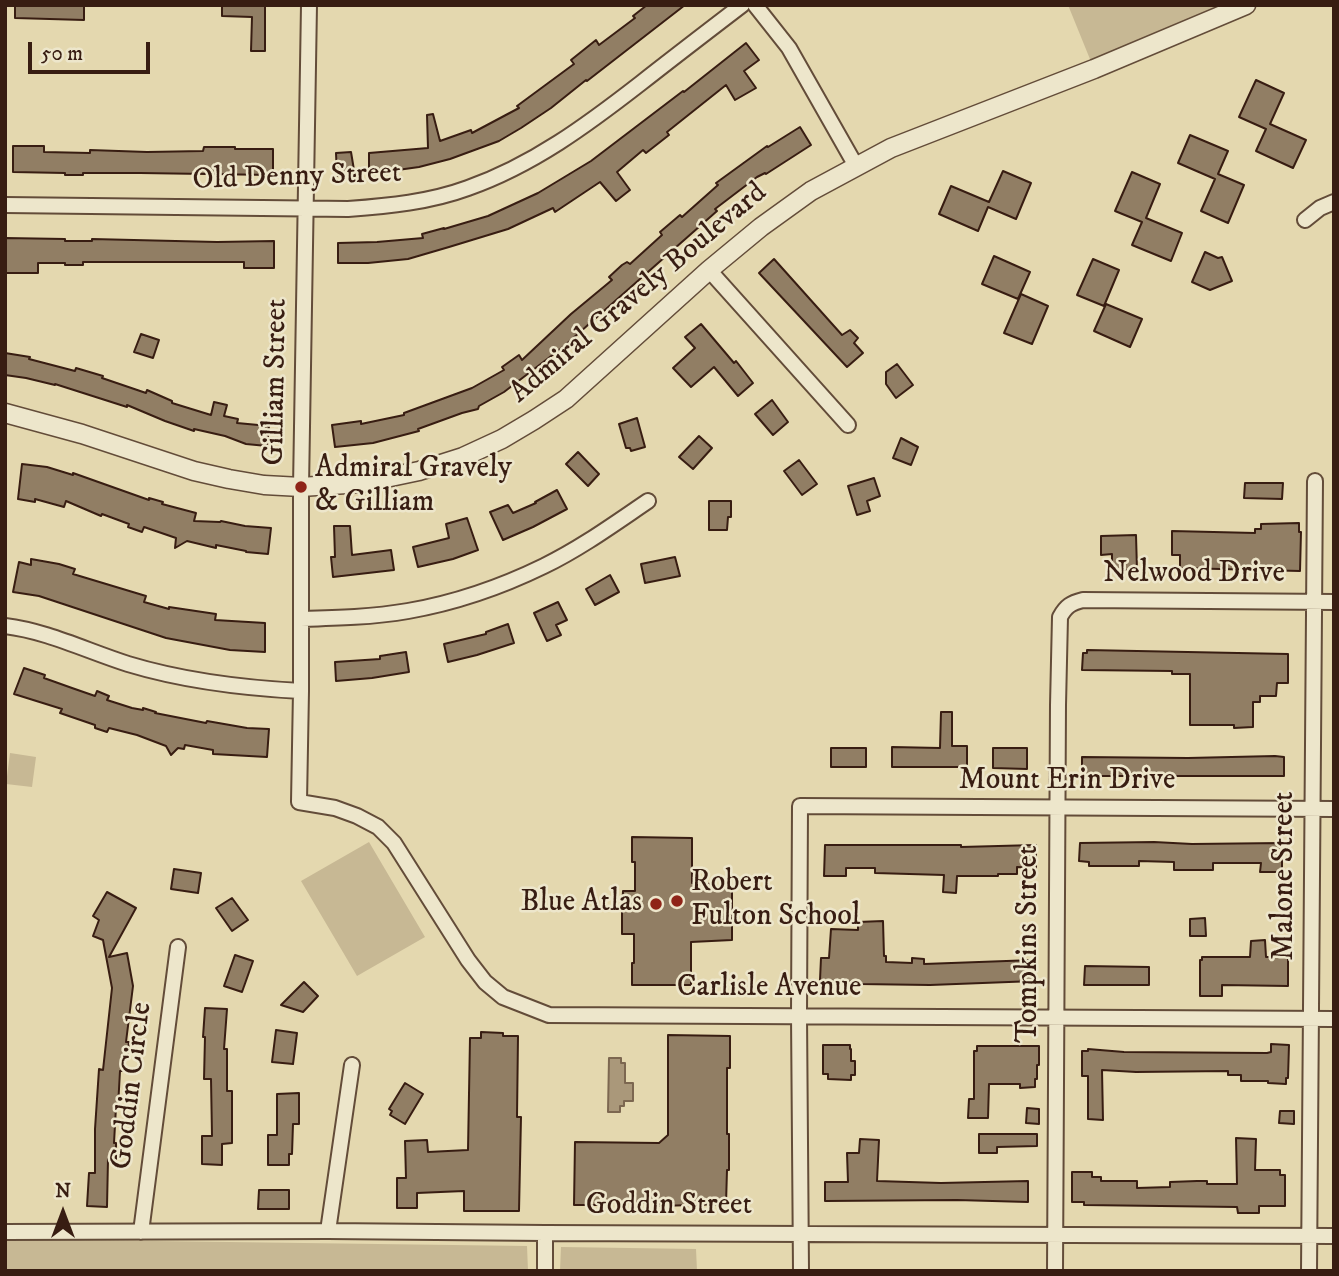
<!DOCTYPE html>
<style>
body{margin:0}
#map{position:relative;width:1339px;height:1276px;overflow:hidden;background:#e4d8af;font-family:"IM FELL DW Pica",serif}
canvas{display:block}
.frame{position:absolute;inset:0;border:7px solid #381d12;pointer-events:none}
.north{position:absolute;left:28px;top:1178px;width:70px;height:70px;-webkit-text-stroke:5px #ede6cb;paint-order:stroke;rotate:0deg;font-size:19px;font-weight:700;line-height:28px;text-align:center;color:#381d12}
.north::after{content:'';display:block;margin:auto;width:24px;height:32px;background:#381d12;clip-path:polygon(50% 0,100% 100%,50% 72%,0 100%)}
.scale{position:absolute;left:28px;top:42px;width:122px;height:32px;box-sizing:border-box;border:4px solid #381d12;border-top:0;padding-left:9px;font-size:21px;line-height:24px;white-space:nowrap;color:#381d12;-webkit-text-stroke:5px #ede6cb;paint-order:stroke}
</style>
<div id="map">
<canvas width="1339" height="1276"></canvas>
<div class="frame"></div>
<div class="north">N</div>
<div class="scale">50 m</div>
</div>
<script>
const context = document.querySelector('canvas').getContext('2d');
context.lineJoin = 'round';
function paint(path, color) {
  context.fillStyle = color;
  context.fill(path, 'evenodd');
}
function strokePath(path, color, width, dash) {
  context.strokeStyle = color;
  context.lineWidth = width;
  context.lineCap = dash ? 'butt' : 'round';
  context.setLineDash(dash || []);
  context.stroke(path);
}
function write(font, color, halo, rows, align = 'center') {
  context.font = font + ' "IM FELL DW Pica",serif';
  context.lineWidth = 5;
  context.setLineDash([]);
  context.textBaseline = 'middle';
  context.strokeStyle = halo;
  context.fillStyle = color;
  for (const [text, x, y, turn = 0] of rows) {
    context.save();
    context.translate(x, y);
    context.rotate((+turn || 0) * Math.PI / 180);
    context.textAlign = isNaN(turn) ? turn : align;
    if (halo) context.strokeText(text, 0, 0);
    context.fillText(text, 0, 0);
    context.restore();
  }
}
paint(new Path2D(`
 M1068,5H1246L1094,69Z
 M10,753L36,757L32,787L6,784Z
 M369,842L425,937L357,976L301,881Z
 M5,1239L527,1246L528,1271H5Z
 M561,1247L696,1249L697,1271H560Z`), '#c7b894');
const water = new Path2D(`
 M609,1058H621V1063H625V1083H633V1101H624V1106H620V1112H608Z`);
paint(water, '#aa987a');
strokePath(water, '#7c6750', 2);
const building = new Path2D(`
 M15,5H84V20L15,18Z
 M222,5H265V51H251L252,17L222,16Z
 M647,5H685L587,81L586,80L551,108L521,128L499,141L450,159L419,167L369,174V153L428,148L427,115L433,114L440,141L471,130L472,133L519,108L517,106L574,64L571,60L596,40L599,45L635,18L633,16Z
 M746,43L759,60L744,71L756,88L735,100L726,85L667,132L669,135L646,153L643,150L617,172L630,190L616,201L600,182L555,212L553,208L508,229L449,247L408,259L368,263H338V243L377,242L423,238L422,234L444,228V229L488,216L538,193L591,161L683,91L684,92Z
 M1256,80L1284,93L1270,124L1306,140L1293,168L1256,151L1266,129L1239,117Z
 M800,127L811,145L766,174L765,173L757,177L715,209L717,211L563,347L504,392L479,406L478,409L462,413L418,429L419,431L373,443L335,447L332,425L361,421V424L404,415V413L472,388L504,370L502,367L519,355L522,360L571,314L612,280L609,277L622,265L627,262L630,264L662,235L660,232L680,215L682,217L718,185L716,183L767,146L768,147Z
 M1190,135L1228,151L1218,174L1244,185L1228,223L1201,211L1215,179L1178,163Z
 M13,146H44V152L90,153V150L147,152L203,151L204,147H235V149H273V175L140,173H83V175H65V173L13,172Z
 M351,152L355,176H337L336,153Z
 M1003,171L1031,183L1016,219L988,207L978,231L939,214L951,186L989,202Z
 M1132,172L1160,184L1146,218L1182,233L1171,261L1132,245L1142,222L1115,211Z
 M5,238L65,239V241H92V239L217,242L274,241V268H244V262H83V265H65V263H38V273H5Z
 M1205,252L1218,258L1222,257L1232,281L1210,290L1192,282Z
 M994,256L1030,272L1018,299L982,284Z
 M774,259L842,335L850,330L858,338L854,343L863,353L847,367L759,273Z
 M1093,259L1119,270L1104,306L1077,295Z
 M1021,294L1048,306L1032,344L1004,333Z
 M1106,304L1142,319L1130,347L1094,331Z
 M701,324L734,363L736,361L753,383L738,396L714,367L691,387L673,368L695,348L685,337Z
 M141,334L159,340L153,358L134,352Z
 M5,353L30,357L29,359L75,371L76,368L103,376L102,378L146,393L147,390L172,401V403L211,415L214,402L227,405L224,416L238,419L237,423L269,426L267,446L246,444L225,436L194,429V431L165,421L127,405V407L55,384V385L26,378L5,375Z
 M897,364L913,385L896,398L886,384V372Z
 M772,400L788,422L773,435L755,414Z
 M637,418L645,447L631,451L630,448H626L619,424Z
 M699,436L712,448L693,469L679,457Z
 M901,438L918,447L911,465L893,458Z
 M578,452L599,474L588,486L566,464Z
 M799,460L817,484L802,495L784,471Z
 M22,464L47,467L73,475V473L149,500V498L163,502L162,504L196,513L194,521L220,522L221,521L245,526L271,528L268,554L246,552V551L216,545V548L187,541L175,548L176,538L144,527L142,532L128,527L129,524L102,514L101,516L66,501L64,507L35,499V502L18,499Z
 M874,478L880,496L867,501L870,511L857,515L848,486Z
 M1245,483H1283L1282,499L1244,498Z
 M557,490L567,509L533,527L503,540L490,512L508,505L513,513L536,503L535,502Z
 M709,501H731V517H728L727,530H709Z
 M467,518L478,550L453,559L418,567L413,547L449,538L446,524Z
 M1299,523V532H1301L1300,571L1180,568V555H1172V531L1255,533V529H1261V524Z
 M334,526H350L352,555L391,550L394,570L333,577L331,557H335Z
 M1136,535L1137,570H1112V554L1101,555V536Z
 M675,557L680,576L645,583L641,564Z
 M31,559L59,564L75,569L73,574L146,596L144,602L169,609V607L216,614L215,620L265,623V652L230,650L166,638L39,596L13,592L19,562L31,565Z
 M610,575L619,592L595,605L586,589Z
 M558,602L567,620L556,625L561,635L547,641L534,613Z
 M508,624L514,643L477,655L448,662L444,644L486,634V632Z
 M1087,650L1288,654V683H1277L1276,696H1260V702H1253V727L1234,728V725H1190V674H1172V671L1082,670L1083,653H1087Z
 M406,652L409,672L372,678L336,681L335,662L380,659V656Z
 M24,668L45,675L44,678L72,688L95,696L97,691L109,696L107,700L132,708L143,710V708L156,712L155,713L206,723L207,721L247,728L269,729L267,757L213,754V750L185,745L184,749L178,748L171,755L166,746L137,735L109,728L107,732L95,728V725L60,713L62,709L14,694Z
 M941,712H952V746H967V767H892V747L940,748Z
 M831,748H866V767H831Z
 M993,748H1027V769L993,768Z
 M1275,756L1284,757V776H1082V757L1188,758Z
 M632,837L692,838V883L713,884V887H732V940L691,942V985H632V963H634V934H622V912L623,891H635V862H632Z
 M1154,842L1192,844L1282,843V872H1260L1261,863H1213V870H1174V862L1139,861V866H1089V862L1079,861L1080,843Z
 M825,845H961V847L1036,845V868L1017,867V874H998V876H957L956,893L943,892L944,875L875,873V868H846V876H824Z
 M174,869L201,873L198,893L171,889Z
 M107,892L136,908L109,957L127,953L133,986L126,1042H129L127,1057H125L123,1071H120L118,1107H116L114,1143H116V1159H108L107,1207L87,1206L89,1173H95V1129L99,1069L103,1070L112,988L103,940L93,936L99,920L93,916Z
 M232,898L248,920L232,931L216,908Z
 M1205,918L1206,936H1190V919Z
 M883,921L884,956H886V962L912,963V958L924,959V964L1034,960L1035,981L930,985L859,984V982L820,980L821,958H829L831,929L858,930V922Z
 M1265,940L1266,957H1288V986L1222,985V996H1200V960H1202V957H1250L1251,941Z
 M235,955L253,961L242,992L224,986Z
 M1085,966L1149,967V985H1084Z
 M304,982L318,996L303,1012L281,1005Z
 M205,1008L227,1009L224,1049H227V1091H232V1143L222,1144V1165L202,1164V1136H212L211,1079H204L205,1037H203Z
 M276,1030L297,1033L293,1064L272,1062Z
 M481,1032L503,1033V1036H518L517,1117H521L519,1211H464V1191L417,1193V1208H397V1178H406L405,1141L427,1140L428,1152L468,1150L470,1038H481Z
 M668,1035L730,1036V1068H727V1134H729V1170H727L726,1204L659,1206V1203L605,1202L604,1205H574L575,1142L659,1143L668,1135Z
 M1271,1044L1289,1045L1288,1078H1286V1084L1268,1083V1081H1241V1075H1228V1071L1136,1072L1102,1070L1103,1120L1088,1119V1076H1082V1051H1088V1049L1124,1052L1267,1053L1271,1052Z
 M823,1045H850V1049H851V1061H855V1075H851V1080L828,1079V1074H823Z
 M977,1046H1039V1065H1037V1079H1035V1087L1020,1088V1084H989L988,1118H968L969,1099H974V1051H977Z
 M405,1083L423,1094L405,1124L390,1115L392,1111L389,1109Z
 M299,1093V1124H293L292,1154H289V1165H268V1135H277V1094Z
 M1027,1108L1039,1109V1124L1026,1123Z
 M1280,1111H1294V1124L1279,1123Z
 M979,1134H1037V1146L997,1147V1153H979Z
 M1236,1138L1256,1139L1255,1170H1280V1175H1285V1206H1259V1213H1238L1237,1207L1084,1205V1202H1072V1172H1092V1177H1101V1181H1137V1188L1170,1187V1182L1197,1181H1207V1184H1237Z
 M860,1139L879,1140L877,1181L941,1183L1028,1181V1202L957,1200L825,1201V1182H848L847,1153H859Z
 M259,1190H289V1209H258Z`);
paint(building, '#917e64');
strokePath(building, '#381d12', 2);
const minor = new Path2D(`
 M309,5L301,487V691L299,802L335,808L357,816L378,827L394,843L468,960L485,982L503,997L549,1015L1334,1019
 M755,5L789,48L856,166
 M5,205L348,209C389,206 430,202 468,188C533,165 587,125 641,83C674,57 708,31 742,5
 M1305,220L1320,208L1334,202
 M709,270L848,425
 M301,619C337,618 373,617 408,611C454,603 501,587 544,566C581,548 614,524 648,501
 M5,626C47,631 87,651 128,664C184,681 242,688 301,691
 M328,1231L352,1065
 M5,1232L328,1231L545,1233L1334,1236
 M141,1232L178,947
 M545,1233V1271
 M801,1271L799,1015L800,806L1334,809
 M1055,1271L1058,705L1060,617C1066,606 1071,603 1083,600L1334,602
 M1309,1271L1315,481`);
const tertiary = new Path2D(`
 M5,413L82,434L194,471L229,479L264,485L301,487L362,483L419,471L463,457L502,439L534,420L566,399L709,270L761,227L811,191L891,148L1094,69L1246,5`);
strokePath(minor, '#634c39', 18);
strokePath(tertiary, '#634c39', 21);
strokePath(minor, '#ede6cb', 14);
strokePath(tertiary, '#ede6cb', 18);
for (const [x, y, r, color] of [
 [301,487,7,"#8f2418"],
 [677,901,7,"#8f2418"],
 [656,904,7,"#8f2418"]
]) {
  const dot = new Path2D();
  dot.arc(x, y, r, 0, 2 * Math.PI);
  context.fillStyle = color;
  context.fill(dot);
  strokePath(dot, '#ede6cb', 2.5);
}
write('30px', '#381d12', '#ede6cb', [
 ["Old Denny Street",297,178,-2],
 ["Admiral Gravely Boulevard",639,294,-40],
 ["Gilliam Street",277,382,-89],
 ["Nelwood Drive",1194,575],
 ["Mount Erin Drive",1067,782],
 ["Malone Street",1286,876,-90],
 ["Tompkins Street",1030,944,-90],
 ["Carlisle Avenue",769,989],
 ["Goddin Circle",133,1086,-83],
 ["Goddin Street",669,1207]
]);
write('30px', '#381d12', '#ede6cb', [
 ["Admiral Gravely",315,470],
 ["& Gilliam",315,504],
 ["Robert",691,884],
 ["Fulton School",691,918],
 ["Blue Atlas",642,904,"right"]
], 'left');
</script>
